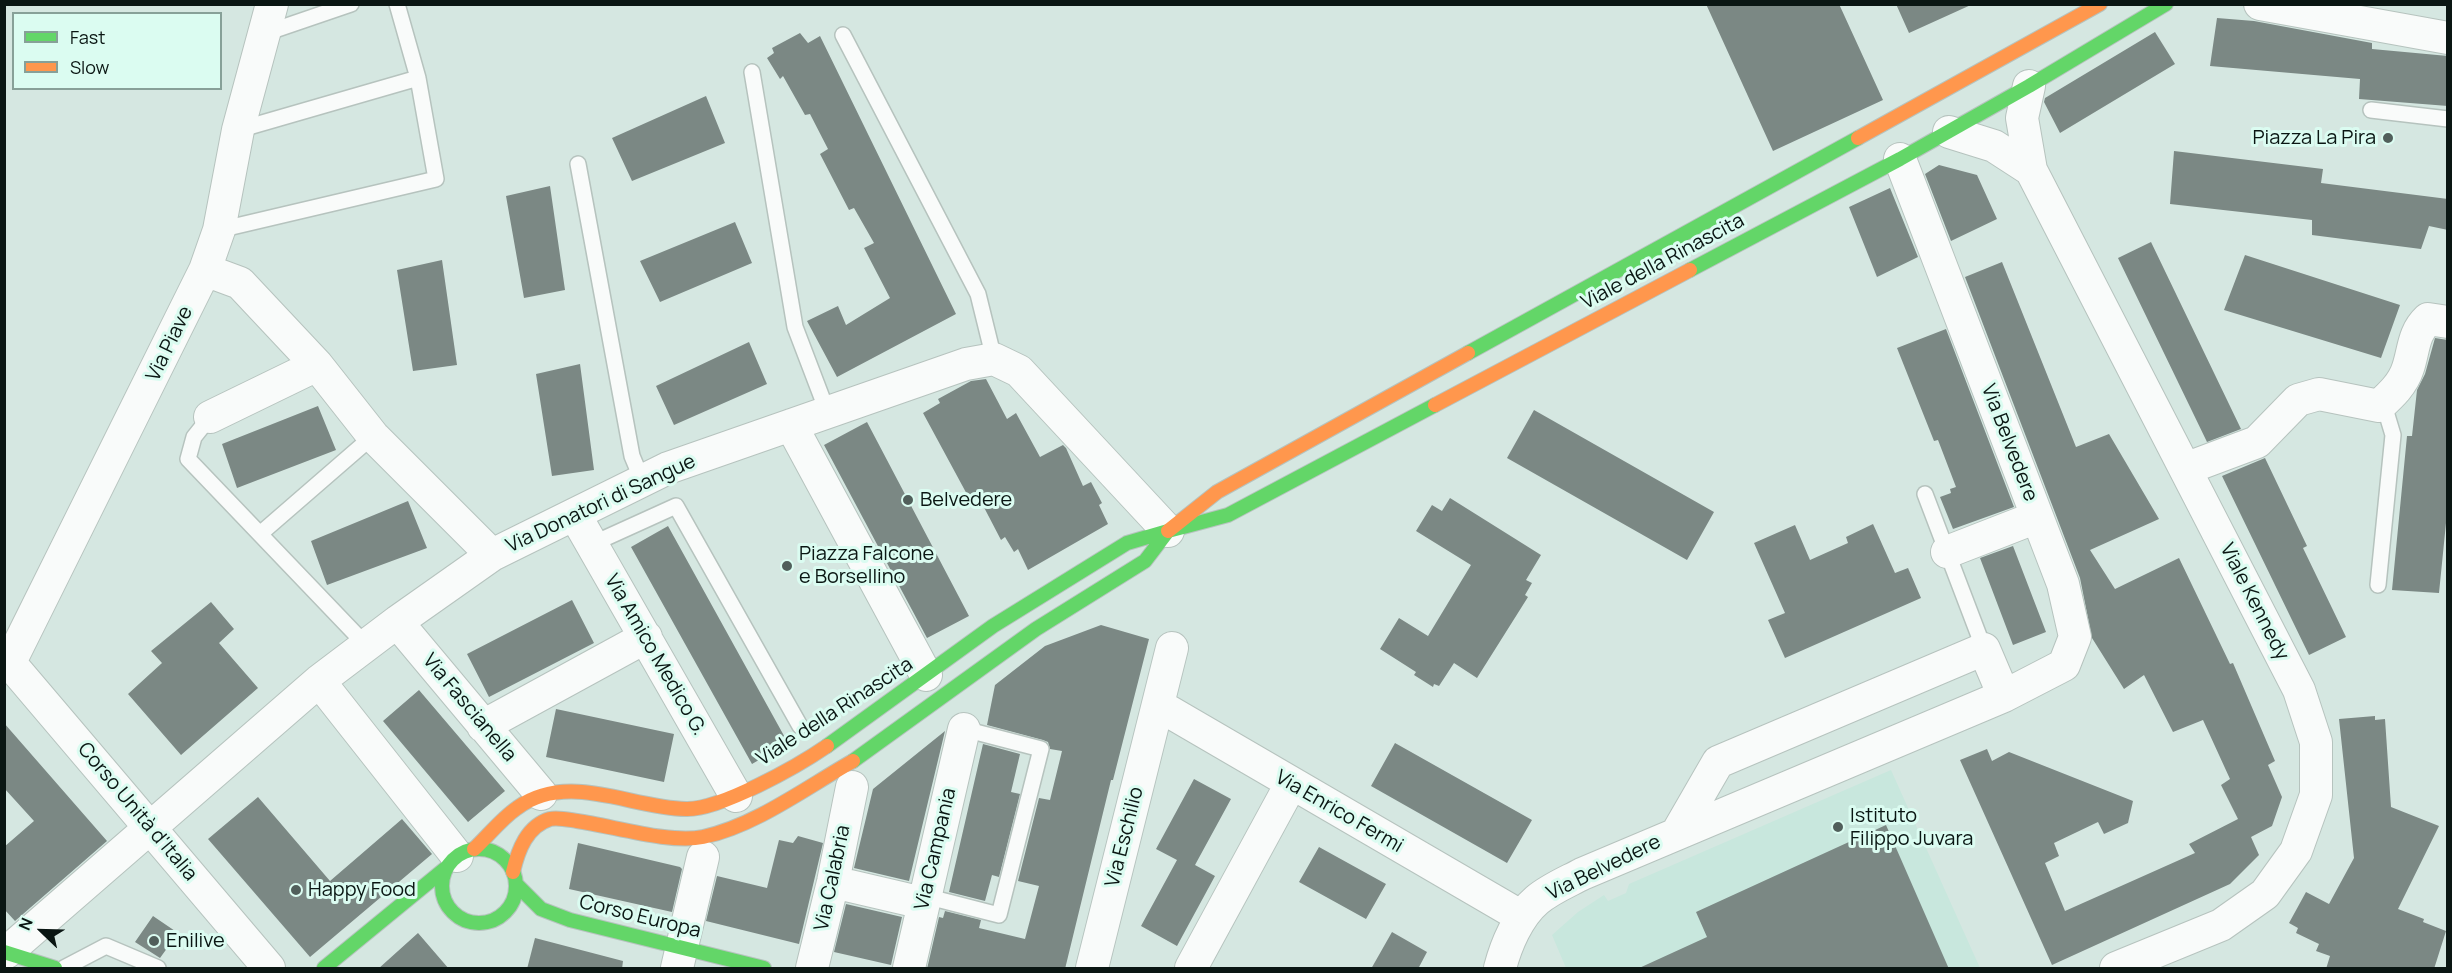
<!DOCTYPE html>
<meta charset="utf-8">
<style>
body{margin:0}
#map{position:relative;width:2452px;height:973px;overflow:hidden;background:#d5e7e1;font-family:Manrope,sans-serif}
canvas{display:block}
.frame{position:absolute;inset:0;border:6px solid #0a1613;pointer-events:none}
.legend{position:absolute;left:12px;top:12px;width:210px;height:78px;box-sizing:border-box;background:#dbfcf1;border:2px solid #87a098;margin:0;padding:8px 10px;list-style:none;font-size:18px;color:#0a1613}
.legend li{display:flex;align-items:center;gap:12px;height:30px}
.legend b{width:30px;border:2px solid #87a098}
.north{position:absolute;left:12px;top:901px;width:60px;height:60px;-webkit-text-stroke:4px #dbfcf1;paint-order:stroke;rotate:293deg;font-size:16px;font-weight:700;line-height:24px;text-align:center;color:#0a1613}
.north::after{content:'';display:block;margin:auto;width:21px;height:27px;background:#0a1613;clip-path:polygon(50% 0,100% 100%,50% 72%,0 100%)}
</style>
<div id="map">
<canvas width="2452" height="973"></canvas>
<div class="frame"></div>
<ul class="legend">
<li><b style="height:8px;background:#63d668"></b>Fast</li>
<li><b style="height:8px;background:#ff974d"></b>Slow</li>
</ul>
<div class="north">N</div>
</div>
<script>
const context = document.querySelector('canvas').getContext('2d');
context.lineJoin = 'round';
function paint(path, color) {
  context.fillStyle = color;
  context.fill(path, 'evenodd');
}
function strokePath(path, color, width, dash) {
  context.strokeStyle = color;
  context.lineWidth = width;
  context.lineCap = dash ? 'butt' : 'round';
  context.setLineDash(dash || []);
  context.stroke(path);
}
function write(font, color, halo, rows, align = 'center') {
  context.font = font + ' Manrope,sans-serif';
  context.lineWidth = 6;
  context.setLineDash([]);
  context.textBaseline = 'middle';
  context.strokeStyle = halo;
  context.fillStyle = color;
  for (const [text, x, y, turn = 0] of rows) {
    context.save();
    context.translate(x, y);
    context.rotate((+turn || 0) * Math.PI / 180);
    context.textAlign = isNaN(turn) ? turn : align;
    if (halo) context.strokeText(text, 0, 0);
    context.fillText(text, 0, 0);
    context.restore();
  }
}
paint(new Path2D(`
 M1891,770L1980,968H1566L1552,935L1578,912L1604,895L1608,901L1626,893L1629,884Z`), '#c8e7dd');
paint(new Path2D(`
 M1706,4H1839L1883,100L1773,151Z
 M1896,4H1973L1909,33Z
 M2217,18L2254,21L2372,43V49L2448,56V106L2359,99L2360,79L2210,66Z
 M2155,32L2175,64L2060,133L2044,102L2045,98Z
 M800,33L808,43L820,36L956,314L837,377L807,321L838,306L846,325L890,298L864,248L874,243L854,208L849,210L820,154L828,149L810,114L805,115L783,76L780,79L767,58L774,53L772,48Z
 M706,96L725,143L632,181L612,138Z
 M2174,151L2323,169L2321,183L2448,199V230L2429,226L2421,249L2312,235V220L2170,204Z
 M1939,165L1977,175L1997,219L1951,241L1925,174Z
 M550,186L565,290L524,298L506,196Z
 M1890,188L1918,257L1877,277L1849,207Z
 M735,222L752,263L660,302L640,261Z
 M2151,242L2215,375L2241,429L2207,442L2118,258Z
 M2245,255L2400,305L2381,358L2224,310Z
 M442,260L457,365L413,371L397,270Z
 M2002,262L2076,447L2109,434L2159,519L2090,550L2115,589L2179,558L2230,664L2233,663L2275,761L2268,765L2282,797L2272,826L2251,837L2259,855L2230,884L2052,965L1960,760L1987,749L1992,761L2009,752L2133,801L2128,823L2104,834L2098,822L2054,843L2059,856L2045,863L2065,911L2195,853L2189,844L2238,819L2221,785L2230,779L2203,720L2173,732L2144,675L2124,689L2092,638L2080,578L1965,277Z
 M1946,329L2014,507L1953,529L1940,497L1951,493L1950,489L1956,487L1938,440L1934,441L1897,348Z
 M2435,338L2448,340V503L2439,593L2392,590L2407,436H2412L2417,390L2425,374Z
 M749,342L767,384L674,425L656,386Z
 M580,364L594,470L552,476L536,374Z
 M986,379L1007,419L1016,413L1040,457L1063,445L1066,448L1083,486L1091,482L1102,503L1099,505L1108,524L1028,570L1018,549L1014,552L1005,537L1001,540L976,492L969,498L923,413L940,403L938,399L971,381Z
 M318,406L336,450L237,488L222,444Z
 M1534,410L1714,512L1687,560L1507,458Z
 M867,422L969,616L927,638L824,445Z
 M2265,458L2307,546L2303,548L2346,637L2309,655L2222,476Z
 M1450,498L1541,555L1526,580L1532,583L1525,595L1528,597L1477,678L1454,663L1439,686L1434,684L1433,687L1414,675L1416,672L1380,649L1399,618L1428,636L1471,565L1416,531L1432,505L1442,511Z
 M408,501L427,548L327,585L311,541Z
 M1873,524L1895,573L1908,568L1921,598L1785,658L1768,620L1785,613L1754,543L1795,525L1810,560L1848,543L1846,537Z
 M668,526L788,743L752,764L631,547Z
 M2013,546L2046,632L2013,645L1980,558Z
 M572,600L594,643L489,697L467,654Z
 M211,602L234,629L219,643L258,688L181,755L128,694L162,663L151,651Z
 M1101,625L1149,639L1113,780H1111L1065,969H927L939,917L943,918L945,911L981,920L979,928L1025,939L1039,886L1018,881L1039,798L1050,800L1062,751L1050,749L1048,742L1043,740L987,725L995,685L1045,646Z
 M419,690L505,791L468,822L383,721Z
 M556,709L674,734L664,782L546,757Z
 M2375,716V720L2385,719L2391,807L2439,826L2398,909L2424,919L2423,922L2446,931L2434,969H2326L2330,956L2316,951L2319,944L2296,933L2298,928L2289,923L2306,892L2329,904L2354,858L2339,719Z
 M4,723L107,841L15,921L4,909V847L34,821L4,788Z
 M945,731L909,881L854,868L873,789Z
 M1395,743L1532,820L1507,863L1371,786Z
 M983,744L1020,754L1011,792L1020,794L999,877L992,875L985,901L949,892Z
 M1194,779L1231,799L1195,865L1215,876L1177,946L1141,926L1177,860L1156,849Z
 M258,797L330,881L402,819L432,854L310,957L208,839Z
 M1886,825L1949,969H1637L1707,937L1696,912Z
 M798,836L823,843L799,944L706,921L717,876L767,888L779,840L793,843Z
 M578,843L680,867L682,869L672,912L569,889Z
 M1319,847L1386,884L1366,919L1299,882Z
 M846,904L902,917L891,965L834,952Z
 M153,916L178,933L160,958L135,942Z
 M1392,932L1427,952L1418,969H1371Z
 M418,933L449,969H378Z
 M535,938L623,961L622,969H527Z`), '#7b8884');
const lane = new Path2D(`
 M397,4L418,78
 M266,33L351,4
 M843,35L978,294L994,359
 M752,72L795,327L827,411
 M2371,110L2448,119
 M578,164L632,456L642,480
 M219,230L436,179L418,78L238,130
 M210,417L194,437L188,459L366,645
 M1925,494L1984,649
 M260,534L373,436
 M590,545L676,506L800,726
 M2378,585L2393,435L2387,415L2379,406
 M925,896L999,915L1041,749L964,729
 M64,968L106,946L158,968`);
const street = new Path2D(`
 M2260,4L2448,38
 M1949,132L1994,146L2031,170L2022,118L2029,86
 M2031,170L2299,690L2316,742V795L2296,851L2265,894L2221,925L2116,968
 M205,270L240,283L317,365L373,436L492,555
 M210,417L317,365
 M791,425L926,675
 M2185,469L2257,442L2298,400L2319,394L2379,406C2391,395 2403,384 2408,368C2414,350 2413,333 2428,319L2448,322
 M575,515L736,796
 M1947,552L2037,517
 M397,622L541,794
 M4,656L269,968
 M10,662L205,270L219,230L238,130L272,4
 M319,681L457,856
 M1158,705L1522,917
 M483,726L646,637
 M1677,833L1718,762L1984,649L2004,696
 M833,882L923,903
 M7,952L319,681L397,622L492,555L668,468L966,364L994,359L1019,371L1168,531
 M677,968L703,857
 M812,968L833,882L852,787
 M909,968L964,729
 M1092,968L1172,648
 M1191,968L1291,784
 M1500,968C1506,945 1518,916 1537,900C1550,889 1567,882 1582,874L2004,696L2064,665L2075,637L2063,584L1900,159`);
const fast = new Path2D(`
 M1690,270L1900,159L2029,86L2166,4
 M1468,353L1858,138
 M827,746L993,626L1127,543L1168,531
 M853,761L1036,629L1145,561L1168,531L1228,515L1435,405
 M442 886a37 37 0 1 1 74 0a37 37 0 1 1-74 0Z
 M516,884L541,909L570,920L764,968
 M4,952L55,968
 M324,968L446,868`);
const slow = new Path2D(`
 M1858,138L2100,4
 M1435,405L1690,270
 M1168,531L1217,492L1468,353
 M474,849C488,836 501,819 517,808C568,771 630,808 686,809C720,810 798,766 827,746
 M513,872C518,850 527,826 550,819C558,817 570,820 577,821C613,826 670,844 703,837C755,826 807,787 853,761`);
strokePath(lane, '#b6c3be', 18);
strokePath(street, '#b6c3be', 34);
strokePath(fast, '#b6c3be', 16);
strokePath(slow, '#b6c3be', 16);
strokePath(lane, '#f9fbfa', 15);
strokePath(street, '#f9fbfa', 32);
strokePath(fast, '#63d668', 14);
strokePath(slow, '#ff974d', 14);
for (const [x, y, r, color] of [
 [2388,138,6,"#515f5b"],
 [908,500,6,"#515f5b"],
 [787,566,6,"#515f5b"],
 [1838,827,6,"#515f5b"],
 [296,890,6,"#515f5b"],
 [154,941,6,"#515f5b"]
]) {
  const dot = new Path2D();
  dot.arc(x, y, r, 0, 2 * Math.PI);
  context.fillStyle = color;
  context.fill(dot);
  strokePath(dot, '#dbfcf1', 2);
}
write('20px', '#0a1613', '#dbfcf1', [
 ["Piazza La Pira",2376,138,"right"],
 ["Belvedere",920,500],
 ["Piazza Falcone",799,554],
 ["e Borsellino",799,577],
 ["Istituto",1850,816],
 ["Filippo Juvara",1850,839],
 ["Happy Food",308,890],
 ["Enilive",166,941]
], 'left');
write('20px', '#0a1613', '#dbfcf1', [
 ["Viale della Rinascita",1663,262,-28],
 ["Via Piave",170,344,-64],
 ["Via Belvedere",2009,443,69],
 ["Via Donatori di Sangue",601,504,-25],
 ["Viale Kennedy",2254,602,63],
 ["Via Amico Medico G.",655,655,60],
 ["Via Fascianella",469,708,50],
 ["Viale della Rinascita",835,712,-33],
 ["Corso Unità d'Italia",137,812,50],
 ["Via Enrico Fermi",1339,812,30],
 ["Via Eschilio",1125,837,-76],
 ["Via Campania",936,849,-77],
 ["Via Belvedere",1604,868,-26],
 ["Via Calabria",833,878,-78],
 ["Corso Europa",640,917,14]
]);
</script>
